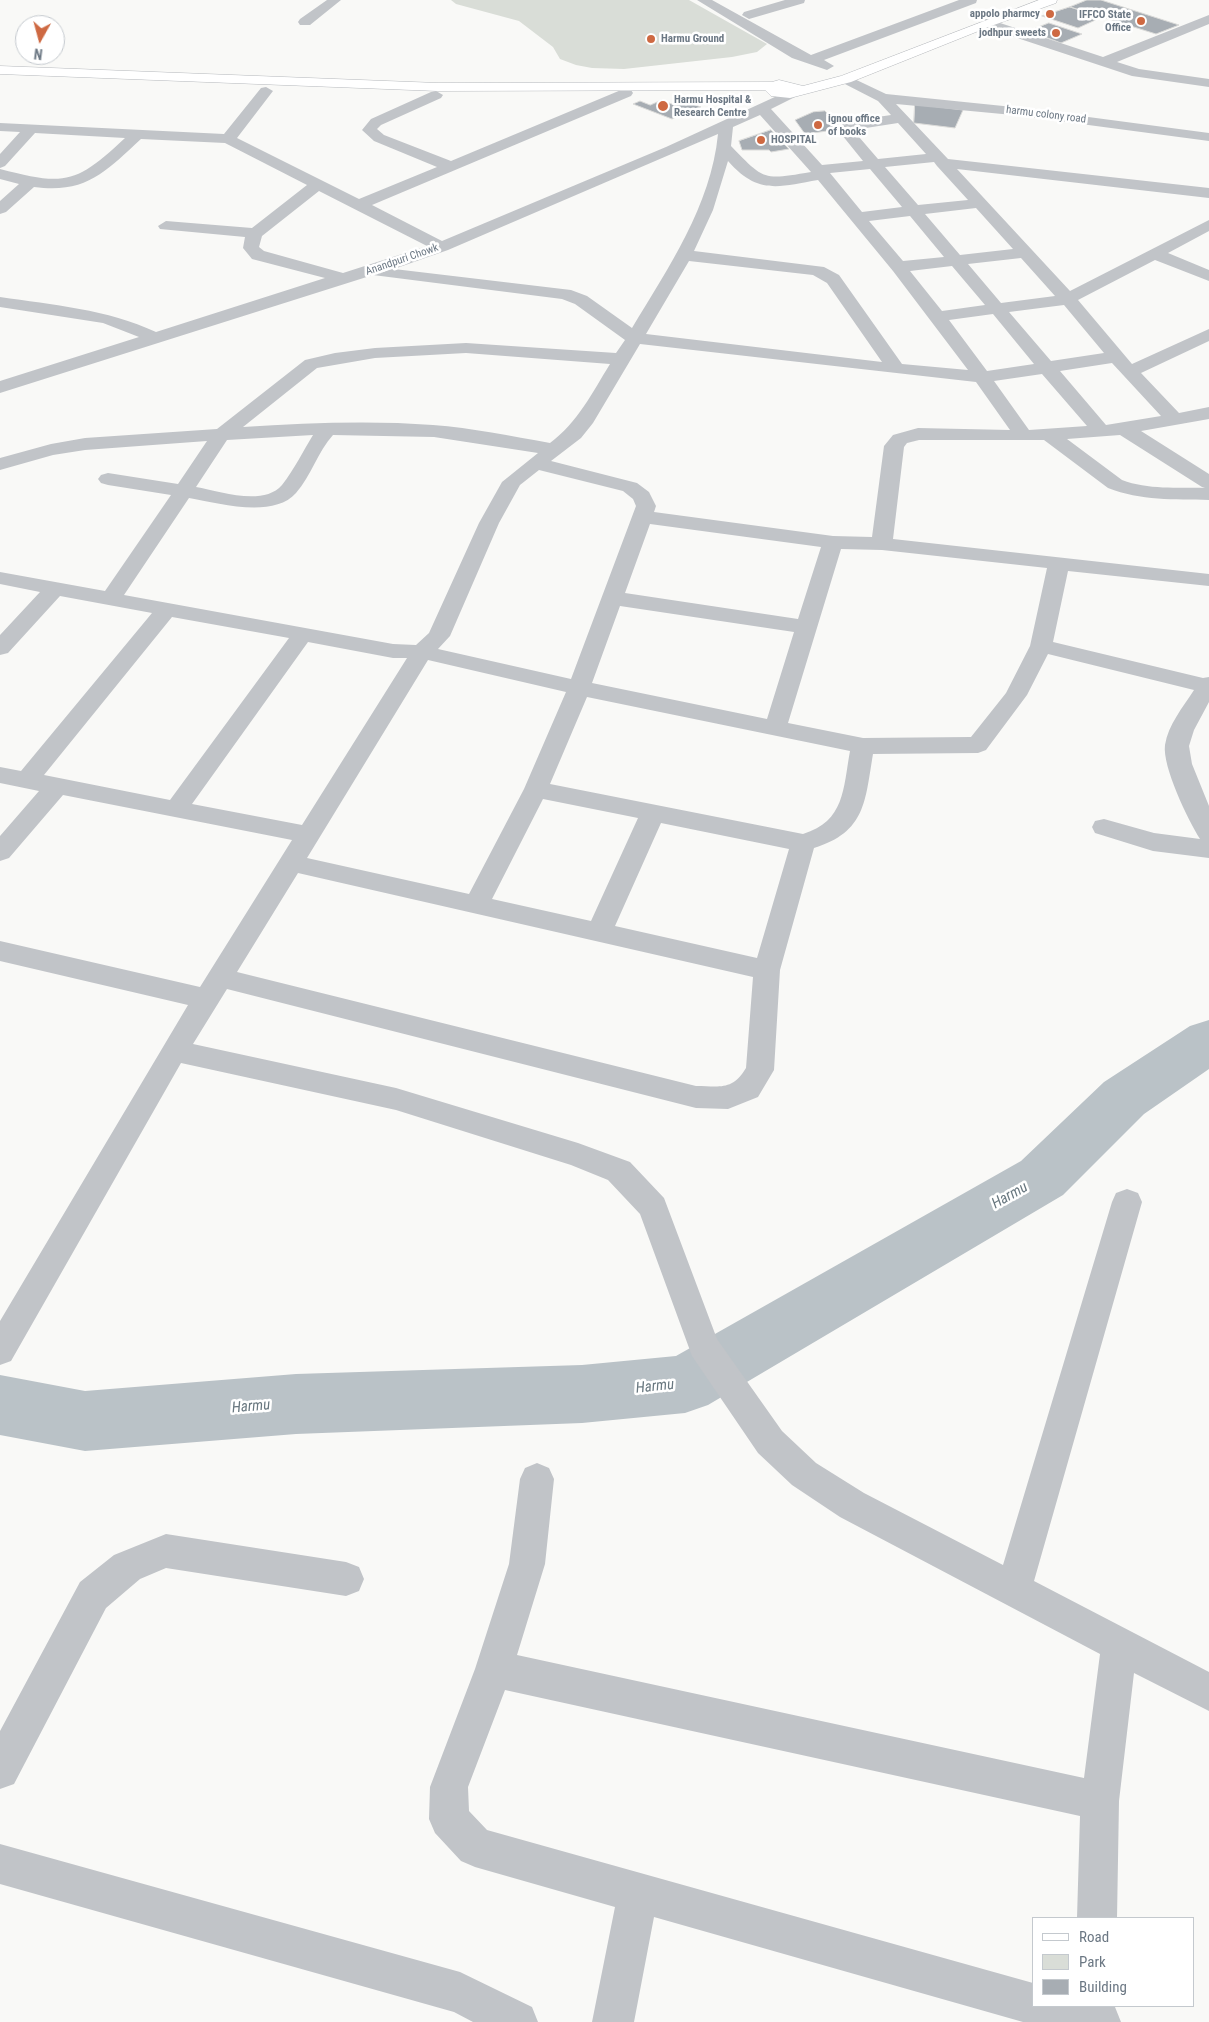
<!DOCTYPE html>
<style>
body{margin:0}
#map{position:relative;width:1209px;height:2022px;overflow:hidden;background:#f9f9f7;font-family:"Roboto Condensed",sans-serif}
canvas{display:block}
.legend{position:absolute;left:1032px;top:1917px;width:162px;height:90px;box-sizing:border-box;background:#fff;border:1px solid #c4c9ce;margin:0;padding:6px 9px;list-style:none;font-size:15px;color:#6c7884}
.legend li{display:flex;align-items:center;gap:10px;height:25px}
.legend b{width:25px;border:1px solid #c4c9ce}
.north{position:absolute;left:15px;top:15px;width:50px;height:50px;box-sizing:border-box;background:#fff;border:1px solid #c4c9ce;border-radius:50%;rotate:187deg;font-size:14px;font-weight:700;line-height:20px;text-align:center;color:#6c7884}
.north::after{content:'';display:block;margin:auto;width:18px;height:22px;background:#ce6942;clip-path:polygon(50% 0,100% 100%,50% 72%,0 100%)}
</style>
<div id="map">
<canvas width="1209" height="2022"></canvas>
<ul class="legend">
<li><b style="height:6px;background:#fff"></b>Road</li>
<li><b style="height:14px;background:#d9ddd7"></b>Park</li>
<li><b style="height:14px;background:#a7adb3"></b>Building</li>
</ul>
<div class="north">N</div>
</div>
<script>
const context = document.querySelector('canvas').getContext('2d');
context.lineJoin = 'round';
function paint(path, color) {
  context.fillStyle = color;
  context.fill(path, 'evenodd');
}
function strokePath(path, color, width, dash) {
  context.strokeStyle = color;
  context.lineWidth = width;
  context.lineCap = dash ? 'butt' : 'round';
  context.setLineDash(dash || []);
  context.stroke(path);
}
function write(font, color, halo, rows, align = 'center') {
  context.font = font + ' "Roboto Condensed",sans-serif';
  context.lineWidth = 5;
  context.setLineDash([]);
  context.textBaseline = 'middle';
  context.strokeStyle = halo;
  context.fillStyle = color;
  for (const [text, x, y, turn = 0] of rows) {
    context.save();
    context.translate(x, y);
    context.rotate((+turn || 0) * Math.PI / 180);
    context.textAlign = isNaN(turn) ? turn : align;
    if (halo) context.strokeText(text, 0, 0);
    context.fillText(text, 0, 0);
    context.restore();
  }
}
paint(new Path2D(`
 M451,0H689L767,44L757,52L732,57L624,69L592,68L576,65L560,59L553,47L519,21L456,4Z`), '#d9ddd7');
paint(new Path2D(`
 M1209,1020V1069L1144,1114L1063,1195L708,1405L685,1413L582,1423L296,1434L85,1451L0,1435V1375L85,1391L296,1374L582,1365L676,1356L1021,1161L1104,1082L1190,1026Z`), '#bac2c7');
const building = new Path2D(`
 M1087,0H1101L1179,25L1156,34L1070,7Z
 M1070,7L1102,17L1078,28L1042,16Z
 M1049,23L1082,34L1061,43L1029,31Z
 M662,100L674,105L684,101L701,107L672,119L633,104L640,101L650,105Z
 M915,104L963,110L955,128L914,123Z
 M825,111L842,129L805,134L795,120L813,112Z
 M771,130L789,149L771,152L769,150H742L739,141Z`);
paint(building, '#a7adb3');
strokePath(building, '#dbdbd9', 1);
const major = new Path2D(`
 M1039,0H1057L1056,3L991,26L851,82L790,98L771,96L765,90L438,91L0,74V66L438,83L772,82L779,80L803,86L841,76Z`);
strokePath(major, '#b5b8bc', 1);
paint(new Path2D(`
 M327,0H341L310,25H300L298,22L300,19Z
 M697,0H712L811,55L959,0H977L976,3L824,60L834,66L827,70L792,58Z
 M785,0H805L804,3L749,19L742,15L744,12Z
 M1209,15V24L1117,62L1139,69L1209,79V87L1132,76L981,26L979,23L986,19L991,20L1103,57Z
 M846,75L886,94L1013,107L1209,133V141L1013,115L896,104L948,159L1209,188V198L957,169L1070,291L1209,220V231L1168,253L1209,270V281L1155,260L1078,300L1132,364L1209,329V341L1141,373L1179,413L1209,407V419L1141,431L1209,474V500C1174,499 1141,501 1108,488L1044,440H919L907,443L904,447L893,539L1209,574V586L1068,571L1053,642L1203,678L1209,677V702L1194,730L1189,746L1192,764L1209,806V858L1153,851L1095,833L1092,827L1095,821L1104,819L1154,833L1200,839C1188,820 1162,766 1165,745C1168,725 1183,707 1194,690L1048,654L1027,695L986,750L978,753L873,754C865,801 866,832 814,848L780,970L774,1070L758,1097L728,1109L696,1108L227,989L193,1044L396,1088L578,1143L630,1162L664,1198L717,1339L782,1431L816,1463L864,1493L1003,1565L1112,1202L1116,1193L1127,1189L1138,1193L1142,1202L1034,1581L1209,1672V1711L1134,1673L1119,1801L1117,1918H1077L1080,1816L505,1690L468,1787L469,1811L487,1830L1033,1983V2006H1112L1115,2007L1121,2022H1023L654,1917L634,2022H592L615,1907L475,1867L461,1861L435,1833L429,1819L430,1787L475,1669L509,1564L520,1479L525,1468L537,1463L549,1468L554,1479L545,1564L517,1655L1084,1778L1100,1654L840,1517L792,1485L758,1453L692,1356L640,1214L608,1180L571,1165L396,1110L181,1063L11,1361L0,1365V1321L188,1005L0,961V941L200,987L292,840L63,795L9,858L0,861V836L39,791L0,783V767L21,771L152,613L60,596L8,653L0,655V635L40,592L0,584V572L105,591L171,495L108,485L101,483L98,479L101,475L108,473L178,484L207,441L85,450L53,455L0,470V458L51,444L85,438L217,429L305,360L335,353L375,348L466,343L616,353L625,340L575,304L562,299L373,275L0,393V381L139,337L103,323L0,307V297C53,305 107,309 156,332L325,278L252,259L243,248L245,237L160,229L158,226L166,221L252,228L307,185L225,143L141,139C105,172 86,194 34,187L6,212L0,214V201L19,184L0,179V169C65,186 76,184 125,138L35,133L5,166L0,168V154L20,132L0,131V123L224,134L261,88L266,87L273,91L237,138L359,199L437,167L374,141L362,130L371,119L431,92L436,91L443,95L441,98L381,125L377,129L384,135L451,161L621,90H631L633,93L631,96L372,205L442,241L666,147L790,90L795,91L797,94L795,97L771,109L822,165L863,161L838,130L844,122L891,115L878,101L841,82L839,79ZM760,115L811,172C763,180 765,181 731,146L733,127ZM898,123L926,154L878,159L853,130ZM718,134C711,206 668,268 632,328L587,296L571,290L394,269L448,250ZM728,161C758,195 778,187 818,180L893,271L968,370L902,364L839,275L824,267L694,251L713,210ZM934,162L937,166L968,200L918,205L885,167ZM870,169L902,207L862,212L830,173ZM319,191L427,246L343,273L264,251L259,247L262,236ZM976,208L1013,249L960,255L925,214ZM910,216L944,257L903,261L869,221ZM1021,258L1055,296L1001,303L968,264ZM689,261L813,275L827,283L882,362L646,334ZM952,266L985,305L942,311L910,271ZM1064,305L1104,353L1051,361L1009,312ZM993,314L1034,364L987,371L949,320ZM640,344L976,382L1010,430L918,428L893,435L884,446L872,537L833,536L654,512L656,506L649,492L637,483L551,461L581,438L593,423ZM466,353L610,364C592,393 578,422 550,443C511,436 472,428 433,425C370,420 306,423 243,427L317,368L375,358ZM1112,363L1161,416L1106,425L1060,371ZM1042,374L1087,426L1029,430L994,381ZM313,435C303,451 294,470 282,485C263,507 219,491 196,487L227,440ZM333,435L434,437L538,453L502,482L479,523L429,633L416,645L393,644L124,595L189,498C218,503 273,519 296,493C311,476 318,451 333,435ZM1120,435L1202,487L1205,488C1177,487 1148,490 1122,480L1067,439ZM539,470L623,491L633,499L636,506L571,679L438,649L450,636L499,523L520,485ZM650,524L821,547L798,619L625,593ZM841,549L882,550L1047,568L1030,646L1006,693L971,737L863,738L788,723ZM620,606L794,632L767,719L592,683ZM172,617L289,638L170,800L44,775ZM308,642L393,658H407L302,825L192,804ZM428,660L566,692L524,789L469,894L307,858ZM587,697L850,751C843,789 845,821 803,834L550,784ZM543,799L638,818L591,921L492,899ZM661,823L789,849L757,958L615,926ZM298,873L753,977L746,1068C732,1091 720,1086 696,1086L237,972Z
 M166,1534L346,1562L359,1567L364,1579L359,1591L346,1596L166,1568L140,1579L106,1608L14,1784L0,1789V1731L80,1582L114,1555Z
 M0,1844L460,1972L532,2007L538,2022H473L454,2012L0,1884Z`), '#c1c4c8');
paint(major, '#fff');
for (const [x, y, r, color] of [
 [1050,14,5,"#ce6942"],
 [1141,21,5,"#ce6942"],
 [1056,33,5,"#ce6942"],
 [651,39,5,"#ce6942"],
 [663,106,6,"#ce6942"],
 [818,125,5,"#ce6942"],
 [761,140,5,"#ce6942"]
]) {
  const dot = new Path2D();
  dot.arc(x, y, r, 0, 2 * Math.PI);
  context.fillStyle = color;
  context.fill(dot);
  strokePath(dot, '#fff', 2);
}
write('bold 11px', '#6c7884', '#fff', [
 ["appolo pharmcy",1040,14,"right"],
 ["IFFCO State",1131,15,"right"],
 ["Office",1131,28,"right"],
 ["jodhpur sweets",1046,33,"right"],
 ["Harmu Ground",661,39],
 ["Harmu Hospital &",674,100],
 ["Research Centre",674,113],
 ["ignou office",828,119],
 ["of books",828,132],
 ["HOSPITAL",771,140]
], 'left');
write('11px', '#6c7884', '#fff', [
 ["harmu colony road",1046,115,7],
 ["Anandpuri Chowk",402,260,-19]
]);
write('italic 15px', '#68777f', '#fff', [
 ["Harmu",1010,1196,-30],
 ["Harmu",655,1387,-6],
 ["Harmu",251,1407,-5]
]);
</script>
